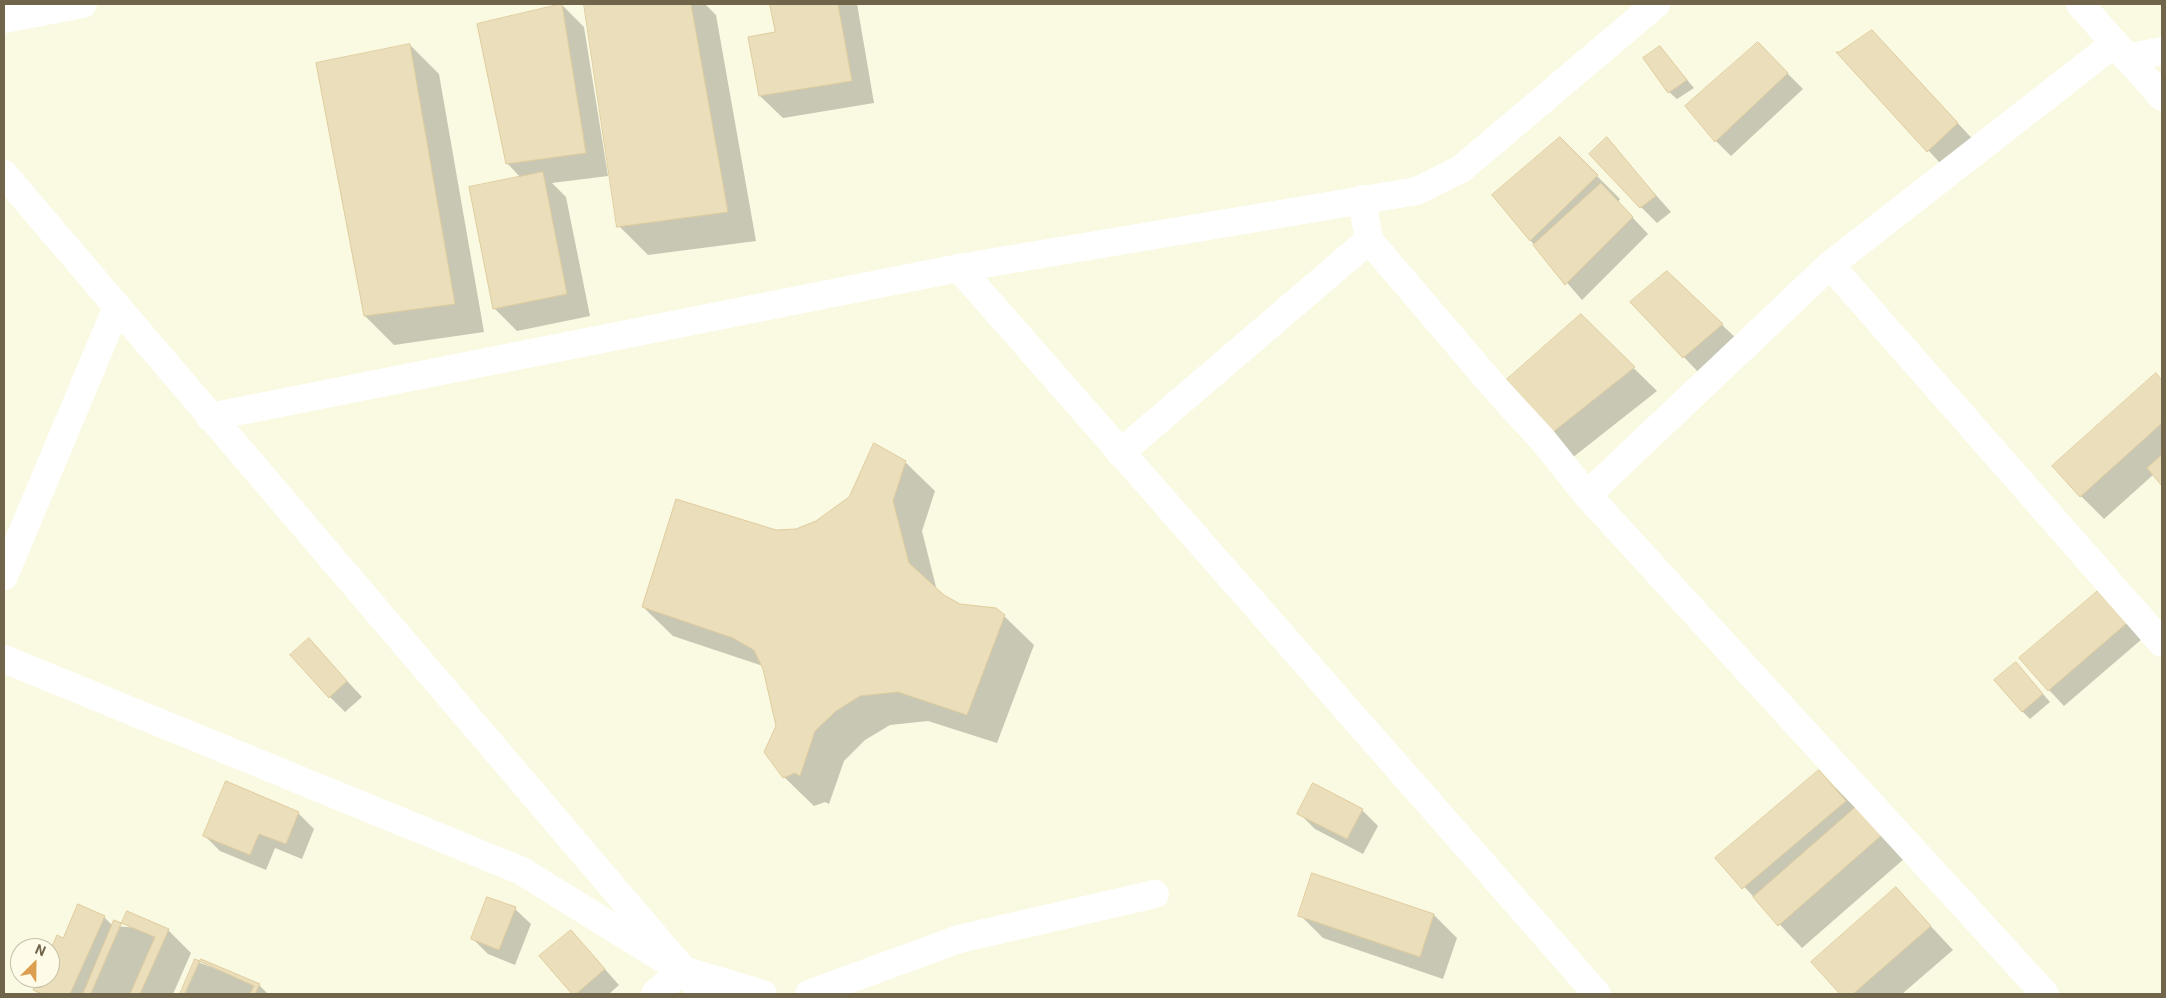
<!DOCTYPE html>
<style>
body{margin:0}
#map{position:relative;width:2166px;height:998px;overflow:hidden;background:#faf9e2;font-family:Roboto,sans-serif}
canvas{display:block}
.frame{position:absolute;inset:0;border:5px solid #70644b;pointer-events:none}
.north{position:absolute;left:10px;top:938px;width:50px;height:50px;box-sizing:border-box;background:#fefce8;border:1px solid #c5bfa9;border-radius:50%;rotate:23deg;font-size:14px;font-weight:700;line-height:20px;text-align:center;color:#70644b}
.north::after{content:'';display:block;margin:auto;width:18px;height:22px;background:#dc9e4f;clip-path:polygon(50% 0,100% 100%,50% 72%,0 100%)}
</style>
<div id="map">
<canvas width="2166" height="998"></canvas>
<div class="frame"></div>
<div class="north">N</div>
</div>
<script>
const context = document.querySelector('canvas').getContext('2d');
context.lineJoin = 'round';
function paint(path, color) {
  context.fillStyle = color;
  context.fill(path, 'evenodd');
}
function strokePath(path, color, width, dash) {
  context.strokeStyle = color;
  context.lineWidth = width;
  context.lineCap = dash ? 'butt' : 'round';
  context.setLineDash(dash || []);
  context.stroke(path);
}
paint(new Path2D(`
 M561,4L584,27L608,176L552,183L566,197L590,316L517,331L494,308L521,178L507,163Z
 M586,4H705L716,15L756,241L648,255L619,226Z
 M771,4H857L874,103L783,118L760,96L777,34Z
 M1872,31L1980,147L1950,174L1839,53Z
 M1758,44L1803,89L1731,156L1716,141Z
 M410,45L439,74L484,332L394,345L365,316Z
 M1660,48L1694,88L1677,99L1669,92Z
 M1560,139L1620,199L1618,202L1648,234L1582,300L1530,240Z
 M1606,139L1671,212L1657,223L1641,207Z
 M1667,273L1738,340L1699,373L1632,302Z
 M1581,316L1657,391L1567,462L1498,389Z
 M2156,375L2162,381V484L2154,474L2104,519L2081,496Z
 M905,462L935,491L922,531L937,591L960,605L1004,616L1034,645L997,743L928,721L890,725L865,740L844,761L829,804L825,802L814,806L784,777L777,726L763,666L673,636L643,607L776,531L797,530L817,522Z
 M2098,592L2142,639L2064,706L2049,690Z
 M309,640L362,697L345,712L330,697Z
 M2023,671L2050,702L2030,719L2022,711Z
 M1819,771L1905,858L1802,948L1717,858Z
 M1362,810L1378,826L1363,854L1315,829L1299,813Z
 M298,813L314,829L302,859L275,848L266,870L220,851L205,836Z
 M1896,889L1953,950L1902,994H1841L1813,962Z
 M515,909L531,924L515,965L488,954L472,938Z
 M1300,915H1434L1457,938L1443,979L1323,938Z
 M104,917L113,926L168,930L191,953L173,994H39L34,990L40,978H50V954L64,939Z
 M571,931L619,985L609,994H573L541,956Z
 M195,961L259,985L268,994H181Z`), '#0003');
const building = new Path2D(`
 M562,4L586,153L506,164L477,24Z
 M584,4H691L728,212L617,227Z
 M770,4H838L852,81L759,96L748,37L775,32Z
 M1872,30L1958,123L1927,152L1836,52H1839Z
 M1758,42L1788,73L1715,142L1685,106Z
 M410,44L455,304L364,316L316,63Z
 M1660,46L1687,80L1668,93L1643,58Z
 M1560,137L1598,175L1530,241L1492,195Z
 M1607,137L1656,196L1640,208L1589,154Z
 M543,172L567,294L493,309L469,187Z
 M1601,183L1633,217L1565,285L1533,245Z
 M1667,271L1723,324L1683,358L1630,302Z
 M1581,314L1635,367L1543,440L1496,389Z
 M2156,373L2162,380V423L2080,497L2052,466Z
 M874,443L906,461L893,501L909,563L944,595L960,604L996,608L1005,615L967,715L898,692L860,696L836,711L815,731L800,776L795,773L783,778L764,752L776,726L763,669L754,650L733,638L642,607L676,499L776,530L796,529L816,521L849,497Z
 M2162,455V486L2147,468Z
 M2099,590L2127,623L2048,691L2019,658Z
 M309,638L347,681L329,698L290,655Z
 M2016,662L2043,694L2022,712L1994,680Z
 M1819,770L1846,801L1742,889L1715,858Z
 M226,781L299,812L286,844L259,834L250,855L203,836Z
 M1313,783L1363,809L1347,839L1297,814Z
 M1858,805L1883,834L1778,926L1753,897Z
 M1312,873L1434,914L1420,957L1298,916Z
 M1896,887L1931,926L1853,994H1840L1811,962Z
 M487,897L516,907L499,950L471,939Z
 M78,904L105,916L70,994H43L33,990L38,978H50V951L57,935L63,938Z
 M127,911L169,929L140,994H91Z
 M114,920L155,937L130,994H83Z
 M571,930L605,969L576,994H572L539,956Z
 M195,959L254,986L250,994H180Z
 M201,959L260,984L255,994H185Z`);
paint(building, '#ebdeba');
strokePath(building, '#dfcc9d', 1);
strokePath(new Path2D(`
 M2080,4L2162,97
 M4,19L83,4
 M2127,58L2162,51
 M1362,199L1369,240L1496,389L1543,440L1587,495L2045,994
 M1830,265L2162,643
 M959,268L1597,994
 M210,417L959,268L1417,191L1461,169L1656,4
 M1120,453L1369,240
 M1587,495L1830,265L2115,43
 M4,576L117,307
 M4,659L522,871L678,968
 M655,994L682,970L763,994
 M809,994L959,939L1155,894`), '#fff', 28);
strokePath(new Path2D(`
 M4,174L704,994`), '#fff', 28);
</script>
